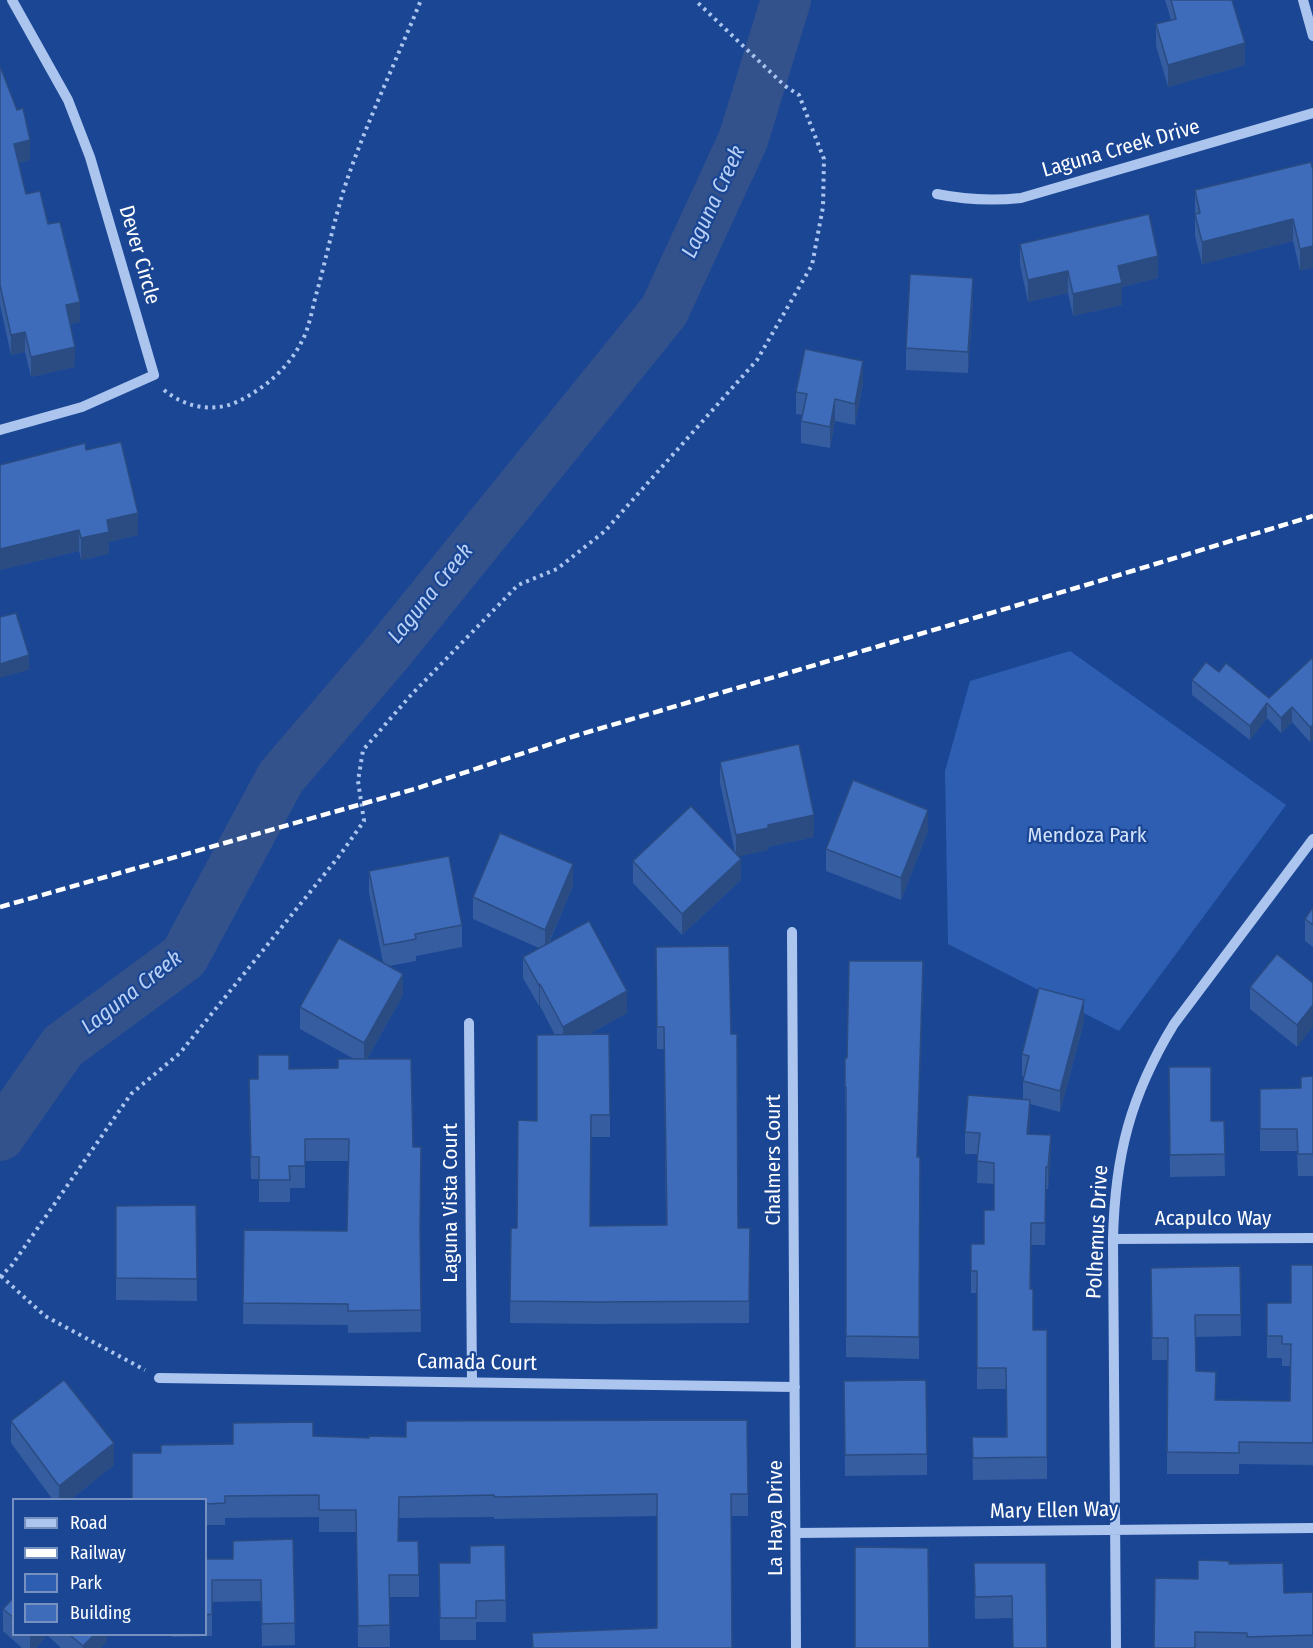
<!DOCTYPE html>
<style>
body{margin:0}
#map{position:relative;width:1313px;height:1648px;overflow:hidden;background:#1a4694;font-family:"Fira Sans Condensed",sans-serif}
canvas{display:block}
.legend{position:absolute;left:12px;top:1498px;width:195px;height:138px;box-sizing:border-box;background:#1a4694;border:2px solid #7690bf;margin:0;padding:8px 10px;list-style:none;font-size:18px;color:#fff}
.legend li{display:flex;align-items:center;gap:12px;height:30px}
.legend b{width:30px;border:2px solid #7690bf}
</style>
<div id="map">
<canvas width="1313" height="1648"></canvas>
<ul class="legend">
<li><b style="height:8px;background:#acc5ef"></b>Road</li>
<li><b style="height:8px;background:#fff"></b>Railway</li>
<li><b style="height:16px;background:#2e5eb2"></b>Park</li>
<li><b style="height:16px;background:#3e6cba"></b>Building</li>
</ul>
</div>
<script>
const context = document.querySelector('canvas').getContext('2d');
context.lineJoin = 'round';
function paint(path, color) {
  context.fillStyle = color;
  context.fill(path, 'evenodd');
}
function strokePath(path, color, width, dash) {
  context.strokeStyle = color;
  context.lineWidth = width;
  context.lineCap = dash ? 'butt' : 'round';
  context.setLineDash(dash || []);
  context.stroke(path);
}
function write(font, color, halo, rows, align = 'center') {
  context.font = font + ' "Fira Sans Condensed",sans-serif';
  context.lineWidth = 4.5;
  context.setLineDash([]);
  context.textBaseline = 'middle';
  context.strokeStyle = halo;
  context.fillStyle = color;
  for (const [text, x, y, turn = 0] of rows) {
    context.save();
    context.translate(x, y);
    context.rotate((+turn || 0) * Math.PI / 180);
    context.textAlign = isNaN(turn) ? turn : align;
    if (halo) context.strokeText(text, 0, 0);
    context.fillText(text, 0, 0);
    context.restore();
  }
}
paint(new Path2D(`
 M1070,651L1286,805L1119,1031L948,944L945,771L970,681Z`), '#2e5eb2');
strokePath(new Path2D(`
 M0,1136L63,1046L184,957L281,777L388,652L664,311L743,140L786,0`), '#33528c', 50);
strokePath(new Path2D(`
 M164,390C186,408 214,413 239,401C265,388 288,368 301,343C309,329 312,310 316,295C327,256 335,215 348,177C369,117 397,59 421,0
 M1,1276L45,1316L145,1370
 M0,1277L12,1265L131,1094L180,1053L340,855L364,821L358,781L363,750L411,695L518,585L557,569L605,531L757,360L812,265L823,207L824,159L799,95L785,86L695,0`), '#acc5ef', 4, [3, 4.5]);
strokePath(new Path2D(`
 M1303,0L1313,36
 M937,194C966,200 992,201 1021,198L1313,113
 M0,430L82,407L154,375L90,157L68,100L12,0
 M792,932L796,1648
 M469,1023L472,1382
 M1113,1239L1313,1238
 M159,1378L795,1387
 M796,1533L1313,1528
 M1116,1648L1113,1239C1115,1156 1130,1096 1174,1024L1313,839`), '#acc5ef', 10);
strokePath(new Path2D(`
 M0,907L418,788L578,735L1096,582L1313,516`), '#fff', 4.5, [10, 4.5]);
paint(new Path2D(`
 M1165,0H1232L1245,65L1168,87L1156,46V24L1171,20Z
 M0,66L30,160L19,163L26,194L48,224L80,322L70,324L75,367L31,377L25,352L11,355L0,305Z
 M1311,162L1300,271L1293,241L1202,264L1195,236V190Z
 M1020,244L1158,278L1122,287V305L1073,316L1068,293L1028,302L1020,265Z
 M973,300L968,373L906,370V348Z
 M863,383L855,425L835,421L830,448L801,443V421L802,415L796,414V392Z
 M86,450L138,535L109,542V554L81,560L79,551L0,570V465Z
 M1313,660V740L1310,742L1292,722L1281,733L1267,718L1250,740L1192,695V680L1219,672L1269,698Z
 M720,762L814,837L768,847V850L739,856L741,880L682,935L633,883V861L735,853L720,783Z
 M928,831L901,900L826,871V849Z
 M369,871L462,925V947L416,956V961L389,966L403,995L367,1059L413,1147L420,1238L421,1332L348,1333V1325L243,1324L244,1230L347,1231L348,1161H305V1188H290V1202H259V1179H251L249,1101L258,1079L289,1069L338,1068L354,1059L300,1029V1007L383,962L369,893Z
 M573,886L549,943L627,1013L589,1034L610,1115V1137H591L590,1226L666,1225L664,1049H657L656,947L731,1034L738,1228H750L749,1323L596,1324L510,1323L511,1228H517L537,1121L555,1035L540,1006H539L523,978V957L539,948L473,919V897Z
 M1313,907V947L1305,941V919Z
 M923,983L917,1157H920L919,1359L846,1357V1109H845V1058H847Z
 M1313,983L1297,1047L1250,1009V987Z
 M1084,1022L1060,1112L1030,1104L1029,1134L1051,1157L1048,1189H1046L1045,1245H1031V1289L1033,1330H1047V1479L973,1480L972,1437H1006V1389H977V1293H971V1244H984L994,1210V1184L977,1183L978,1154H965V1132L1023,1099V1081L1024,1077L1022,1076V1054Z
 M1169,1067L1211,1121H1224L1225,1176L1170,1177Z
 M1313,1076V1176H1298L1297,1151H1260V1089L1301,1088Z
 M196,1205L197,1301L116,1300V1206Z
 M1313,1265V1465L1239,1464V1474H1167V1360H1152L1151,1268L1240,1266L1241,1336L1196,1337V1371L1216,1400L1290,1401V1366H1282V1358H1267V1303H1291Z
 M844,1403L927,1454V1475L845,1476Z
 M11,1421L114,1465L70,1500H53L11,1443Z
 M313,1436L748,1494V1516H731L732,1648H532V1633L657,1628V1516L494,1519V1517L399,1518L398,1541L419,1575V1597H389L390,1647H358L356,1532H319V1517L225,1518V1525H206V1500L161,1453Z
 M293,1539L295,1645L262,1646L261,1601L212,1602V1636L172,1637V1635H206V1559H233Z
 M505,1545L506,1622H476V1640H440L439,1563H470Z
 M974,1563H1046L1012,1618L975,1619Z
 M1229,1564L1284,1593L1313,1592V1648H1153L1198,1579Z
 M14,1597V1635H107V1641L101,1648H61L47,1635L36,1648H22L3,1631V1609Z`), '#355da0');
paint(new Path2D(`
 M1245,43V65L1168,87V65Z
 M30,140V160L14,164V144Z
 M1293,219V241L1202,264V242Z
 M1313,246V268L1300,271V249Z
 M1158,256V278L1122,287V305L1073,316V294L1118,266Z
 M1068,271V293L1028,302V280Z
 M973,278V300L968,373V352Z
 M80,302V322L66,325V305Z
 M25,332V352L11,355V335Z
 M75,347V367L31,377V357Z
 M863,361V383L855,425V404Z
 M835,399V421L830,448V427Z
 M138,513V535L109,542V554L81,560V538L107,520Z
 M79,530V551L0,570V549Z
 M29,655V670L0,678V664Z
 M1267,703V718L1250,740V726Z
 M1292,707V722L1281,733V718Z
 M1313,725V740L1310,742V727Z
 M928,810V831L901,900V878Z
 M814,815V837L768,847V850L736,857V835L768,825Z
 M741,859V880L682,935V914Z
 M573,864V886L545,951V930Z
 M923,961V983L917,1179V1157Z
 M403,974V995L364,1064V1043Z
 M540,984V1006H539V985Z
 M627,991V1013L563,1048V1027Z
 M1084,1000V1022L1060,1112V1091Z
 M1313,1005V1027L1297,1047V1025Z
 M1030,1100V1122L1027,1155V1134Z
 M1051,1135V1157L1048,1189V1167Z
 M114,1443V1465L70,1500H59V1486Z
 M30,1635H47L36,1648H30Z
 M94,1635H107V1641L101,1648H83V1646Z`), '#2b4c82');
const building = new Path2D(`
 M1171,0H1232L1245,43L1168,65L1156,24L1176,19Z
 M0,66L17,110L23,108L30,140L14,144L26,194L40,191L48,224L60,222L80,302L66,305L75,347L31,357L25,332L11,335L0,285Z
 M1311,162L1313,170V246L1300,249L1293,219L1202,242L1195,214L1200,213L1195,190Z
 M1149,214L1158,256L1118,266L1122,283L1073,294L1068,271L1028,280L1020,244Z
 M910,274L973,278L968,352L906,348Z
 M805,349L863,361L855,404L835,399L830,427L801,421L807,394L796,392Z
 M121,442L138,513L107,520L109,532L81,538L79,530L0,549V465L85,443L86,450Z
 M16,613L29,655L0,664V617Z
 M1312,658L1313,660V725L1310,727L1292,707L1281,718L1267,703L1250,726L1192,680L1206,662L1219,672L1226,663L1269,698Z
 M799,744L814,815L768,825V828L736,835L720,762Z
 M853,780L928,810L901,878L826,849Z
 M691,806L741,859L682,914L633,861Z
 M500,833L573,864L545,930L473,897Z
 M449,856L462,925L415,934L416,939L384,945L369,871Z
 M1313,907V925L1305,919Z
 M589,921L627,991L563,1027L540,984L539,985L523,957Z
 M339,938L403,974L364,1043L300,1007Z
 M729,946L731,1034H737L738,1228H750L749,1301L596,1302L510,1301L511,1228H517L518,1120L537,1121V1035L609,1034L610,1115H591L590,1226L667,1225L664,1027H657L656,947Z
 M1277,954L1313,983V1005L1297,1025L1250,987Z
 M849,961H923L917,1157H920L919,1337L846,1336V1087H845V1058H847Z
 M1039,988L1084,1000L1060,1091L1023,1081L1029,1056L1022,1054Z
 M258,1055H289V1069L338,1068V1059H411L413,1147H421L420,1228L421,1310L348,1311V1304L243,1303L244,1230L347,1231L349,1139H305V1166H289L290,1180H259V1157H251L249,1079H258Z
 M1169,1067H1211V1121H1224L1225,1154L1170,1155Z
 M1313,1076V1154H1298L1297,1129H1260V1089L1301,1088V1077Z
 M968,1095L1030,1100L1027,1134L1051,1135L1048,1167H1046L1045,1223H1031L1030,1289H1033V1330H1047V1457L973,1458L972,1437H1007L1006,1368H977V1271H971V1244H984V1210H994V1163L977,1161L980,1133L965,1132Z
 M196,1205L197,1279L116,1278V1206Z
 M1291,1265H1313V1443L1239,1442V1453L1167,1452L1168,1338H1152L1151,1268L1240,1266L1241,1315H1195L1196,1371L1216,1372L1215,1400L1290,1401L1291,1344H1282V1336H1267V1303H1291Z
 M64,1380L114,1443L59,1486L11,1421Z
 M926,1380L927,1454L845,1455L844,1381Z
 M747,1420L748,1494H731L732,1648H533L532,1633L657,1628V1494L494,1497V1495L399,1497L398,1541H418L419,1575H389L390,1625L358,1626L356,1510H319V1495L225,1496V1503L206,1504V1500H132V1453H161V1445L233,1444V1423L313,1422V1436L369,1438V1436L406,1437V1421Z
 M293,1539L295,1623L262,1624L261,1580H212V1614L206,1615V1559H233V1541Z
 M505,1545L506,1600L476,1601V1618H440L439,1563H470V1546Z
 M855,1547L928,1548L929,1648H855Z
 M1198,1560L1229,1561V1564L1283,1563L1284,1593L1313,1592V1635L1247,1637V1633L1195,1632V1648H1154L1155,1578L1198,1579Z
 M974,1563H1046L1047,1648H1013L1012,1596L975,1597Z
 M14,1597V1618L3,1609Z
 M70,1635H94L83,1646Z`);
paint(building, '#3e6cba');
strokePath(building, '#2b4c82', 1.5);
write('21px', '#fff', '#1a4694', [
 ["Laguna Creek Drive",1121,149,-16],
 ["Dever Circle",139,255,74],
 ["Chalmers Court",774,1160,-90],
 ["Laguna Vista Court",451,1203,-90],
 ["Acapulco Way",1213,1219],
 ["Polhemus Drive",1098,1232,-87],
 ["Camada Court",477,1363,1],
 ["Mary Ellen Way",1054,1511,-1],
 ["La Haya Drive",776,1518,-90]
]);
write('21px', '#d2e2fb', '#1a4694', [
 ["Mendoza Park",1087,836]
]);
write('italic 22px', '#b8d0f6', '#1a4694', [
 ["Laguna Creek",714,202,-65],
 ["Laguna Creek",431,594,-51],
 ["Laguna Creek",132,993,-38]
]);
</script>
